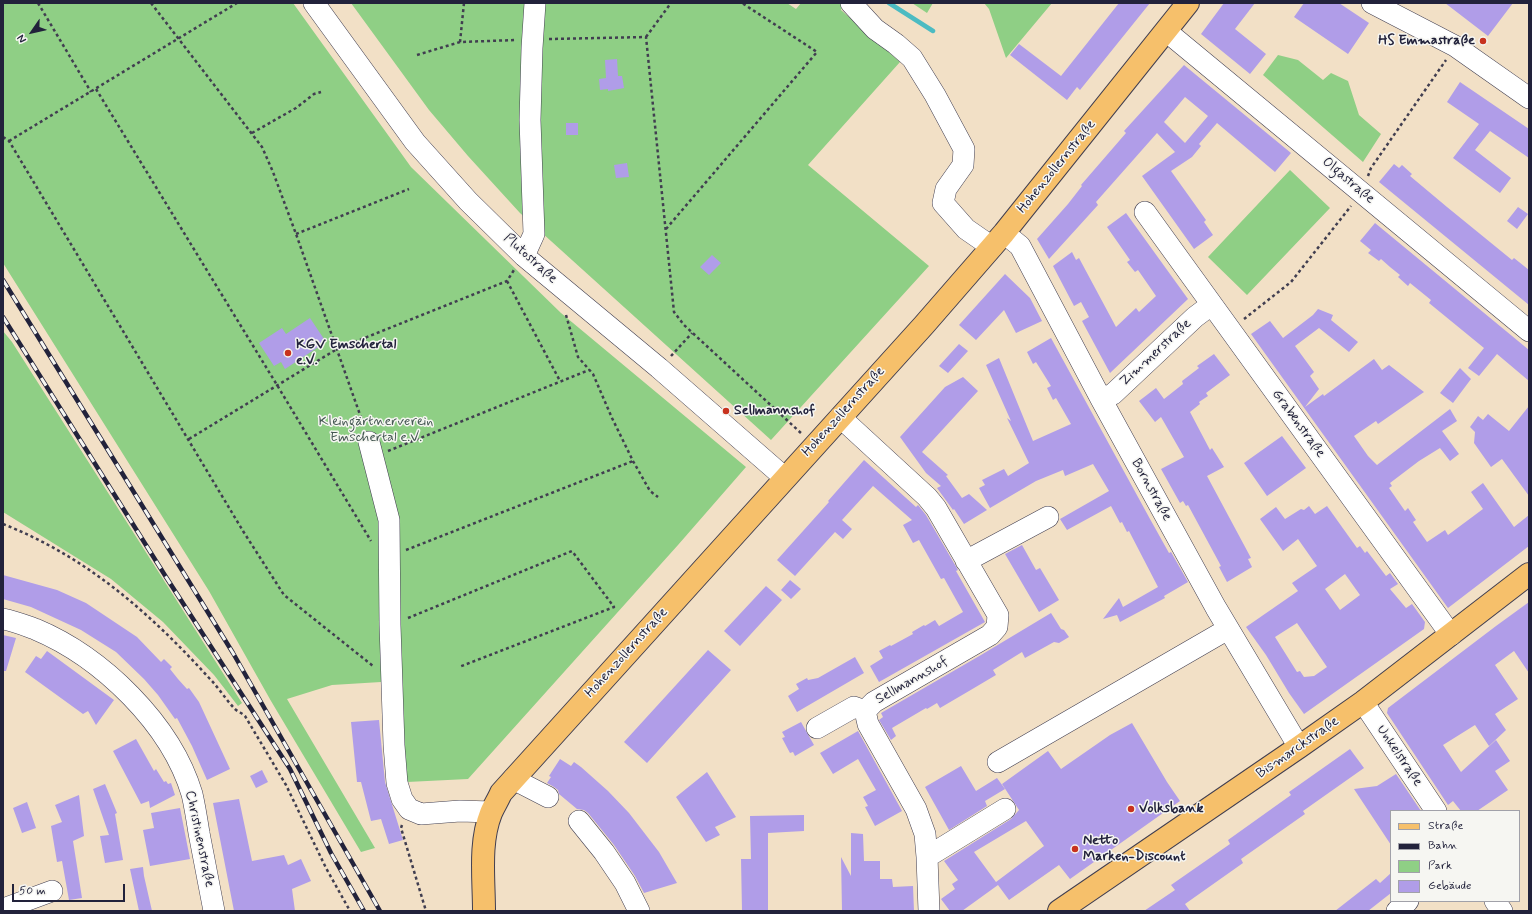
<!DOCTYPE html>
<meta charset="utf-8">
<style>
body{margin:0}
#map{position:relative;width:1532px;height:914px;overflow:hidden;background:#f2e0c6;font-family:Mynerve,sans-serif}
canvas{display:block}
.frame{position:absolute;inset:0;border:4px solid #22223b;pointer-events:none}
.legend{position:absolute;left:1390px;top:810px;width:130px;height:92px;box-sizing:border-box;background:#f6f6f2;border:1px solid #a1a1a9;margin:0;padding:5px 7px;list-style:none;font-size:12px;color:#22223b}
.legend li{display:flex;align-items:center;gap:8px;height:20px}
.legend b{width:20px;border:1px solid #a1a1a9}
.north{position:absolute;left:12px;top:12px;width:40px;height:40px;-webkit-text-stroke:3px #f6f6f2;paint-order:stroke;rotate:236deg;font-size:11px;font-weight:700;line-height:16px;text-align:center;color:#22223b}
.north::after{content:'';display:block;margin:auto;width:14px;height:18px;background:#22223b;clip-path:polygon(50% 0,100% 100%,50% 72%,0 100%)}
.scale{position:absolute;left:12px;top:884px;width:113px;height:18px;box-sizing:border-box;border:2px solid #22223b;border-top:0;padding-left:5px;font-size:12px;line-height:14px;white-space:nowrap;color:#22223b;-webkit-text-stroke:3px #f6f6f2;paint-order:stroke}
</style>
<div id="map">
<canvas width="1532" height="914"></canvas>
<div class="frame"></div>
<ul class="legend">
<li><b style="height:5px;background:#f6c06b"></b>Straße</li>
<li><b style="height:5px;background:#22223b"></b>Bahn</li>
<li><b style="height:11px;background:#8fcf85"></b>Park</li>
<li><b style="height:11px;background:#b09de8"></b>Gebäude</li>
</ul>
<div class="north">N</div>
<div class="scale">50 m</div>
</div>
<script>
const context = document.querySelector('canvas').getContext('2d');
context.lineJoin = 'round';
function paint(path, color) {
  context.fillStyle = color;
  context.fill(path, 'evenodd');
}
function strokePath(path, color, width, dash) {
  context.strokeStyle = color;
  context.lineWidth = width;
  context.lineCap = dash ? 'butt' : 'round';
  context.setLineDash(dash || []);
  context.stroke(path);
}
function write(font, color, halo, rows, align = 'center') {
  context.font = font + ' Mynerve,sans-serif';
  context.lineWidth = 3;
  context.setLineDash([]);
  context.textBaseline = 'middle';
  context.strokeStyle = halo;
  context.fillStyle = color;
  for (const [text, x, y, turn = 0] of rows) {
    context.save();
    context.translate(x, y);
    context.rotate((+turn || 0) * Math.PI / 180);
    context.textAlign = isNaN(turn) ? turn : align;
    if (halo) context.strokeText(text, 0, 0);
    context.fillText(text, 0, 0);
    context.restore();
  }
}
paint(new Path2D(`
 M3,3H293L411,167L561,313L746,467L678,545L468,779L407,782L405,773L402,695L381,682L332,685L287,699L375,848L361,852L271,701L209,591L3,263Z
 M351,3H787L796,9L801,3H840L843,5L841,10L900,62L808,165L929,266L771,440L520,213L468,156L429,110Z
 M912,3H933L927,13Z
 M984,3H1052L1006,58L989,9Z
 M1278,55L1298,60L1323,80L1331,73L1348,81L1359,115L1381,134L1363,162L1263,75Z
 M1290,170L1330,208L1247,295L1208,257Z
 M3,331L12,342L242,703L238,706L214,675L163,622L111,579L3,512Z`), '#8fcf85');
strokePath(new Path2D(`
 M889,3L933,31`), '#4cbbc2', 4.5);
paint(new Path2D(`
 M1119,3H1150L1080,90L1077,87L1067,100L1010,55L1019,44L1061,76Z
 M1224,3H1255L1235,29L1266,54L1250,74L1201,34Z
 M1304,3H1339L1369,23L1348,54L1294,17Z
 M1445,3H1513L1488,36Z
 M617,59L618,76H622L624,88L608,91V89L600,90L599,79L606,78L605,60Z
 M1184,65L1291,153L1275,172L1217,123L1199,144L1201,146L1192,157L1171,171L1206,220L1204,222L1213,235L1194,249L1142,176L1175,152L1157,133L1096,202L1098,205L1049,259L1037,239L1068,204L1082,186L1081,185L1126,133L1124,131ZM1185,97L1208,116L1185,143L1164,122Z
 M1460,82L1529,129V158L1490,131L1475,150L1511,178L1500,193L1453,158L1479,124L1447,102Z
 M566,123H578V135H566Z
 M627,163L629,177L616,178L614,165Z
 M1394,164L1399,168L1402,165L1412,174L1410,176L1447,207L1512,260L1514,258L1529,270V305L1379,182Z
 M1518,207L1528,214L1517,229L1507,221Z
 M1126,213L1188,299L1110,373L1082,321L1089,317L1081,302L1074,306L1053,266L1072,252L1076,260L1079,258L1116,327L1136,308L1139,312L1156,296L1138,270L1135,272L1127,262L1130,260L1107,227Z
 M1375,223L1529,350V381L1497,354L1479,376L1468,368L1484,348L1429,303L1431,300L1410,283L1408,286L1398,277L1400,275L1390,267L1381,259L1379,261L1368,253L1371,250L1360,241Z
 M712,255L721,263L709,275L700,267Z
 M1005,274L1030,298L1042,321L1016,333L1004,310L976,340L959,325Z
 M1318,309L1333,315L1331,320L1358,342L1349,352L1319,328L1295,346L1314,372L1310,376L1319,389L1305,407L1323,394L1324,396L1374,359L1382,370L1389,365L1424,392L1378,424L1376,421L1354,436L1368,456L1377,465L1450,409L1457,421L1442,431L1459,454L1450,461L1440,448L1419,461L1390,483L1392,486L1389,488L1405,511L1408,508L1416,520L1413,522L1427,542L1445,530L1448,535L1483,509L1471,492L1483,483L1514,527L1529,515V546L1448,608L1251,334L1270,321L1283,338L1313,315Z
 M310,318L326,342L285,369L281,362L274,366L259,343L282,328L286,334Z
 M1051,338L1150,519L1169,553L1171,552L1188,582L1164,596L1165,598L1120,622L1117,615L1103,619L1119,598L1123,607L1158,587L1129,531L1127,532L1122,522L1120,523L1111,506L1067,530L1060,519L1109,491L1093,464L1065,476L1063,470L1036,481L990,508L979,488L985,485L982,480L1004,469L1008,476L1029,463L1007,418L1011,421L986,365L999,358L1033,441L1071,424L1056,398L1053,400L1047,388L1051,386L1036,362L1033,364L1027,352Z
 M959,344L968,351L948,373L939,366Z
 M1214,354L1230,375L1206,393L1208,396L1199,402L1200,404L1190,412L1210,450L1212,448L1224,467L1207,476L1251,558L1248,559L1252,567L1227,582L1219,567L1221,566L1188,505L1186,506L1183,501L1180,503L1161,469L1184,457L1161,417L1155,422L1139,401L1156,388L1164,399L1183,384L1182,381L1199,368L1197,366Z
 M1460,368L1471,379L1453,403L1440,393Z
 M963,377L978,391L922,452L948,475L946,476L962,498L969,494L987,510L964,524L954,509L953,510L937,488L941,486L926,473L900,437L945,387Z
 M1529,406V496L1502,459L1491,467L1474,443L1475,432L1470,427L1478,416L1483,420L1488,414L1509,431Z
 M1282,436L1306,468L1267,496L1244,463Z
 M864,460L916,507L918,505L926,515L958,570L956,571L985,622L879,682L870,666L883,658L879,651L890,645L891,646L913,634L912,632L924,625L925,626L935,620L939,626L963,612L944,578L941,579L919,540L913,543L903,525L912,520L873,486L842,520L852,529L843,539L835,532L795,576L777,560L829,502L828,501Z
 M1309,506L1315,514L1327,506L1357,548L1360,546L1365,553L1367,551L1386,576L1390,573L1398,584L1390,589L1406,608L1412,604L1425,622L1424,629L1304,714L1289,693L1266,655L1246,627L1298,591L1292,583L1317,566L1298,539L1283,551L1260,519L1276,507L1285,519L1301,509L1304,510ZM1345,574L1360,595L1340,610L1325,589ZM1297,623L1327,667L1314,676L1304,677L1300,671L1297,672L1275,637Z
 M1022,545L1036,570L1040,568L1059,600L1039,612L1005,554Z
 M3,575L57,590L86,603L137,637L161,662L164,659L172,667L170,669L178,679L187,689L189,688L199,702L230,769L207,780L192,746L177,718L175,719L158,695L144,679L116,652L81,630L31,607L3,599Z
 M790,580L801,589L791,599L781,590Z
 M766,586L782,600L740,646L724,631Z
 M1529,602V673L1514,651L1495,665L1518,699L1495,714L1506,730L1489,746L1475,725L1443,745L1461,772L1496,740L1510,761L1495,771L1508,790L1477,811H1461L1453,801L1448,805L1387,713L1388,708L1496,626Z
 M1051,613L1061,629L1064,630L1069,637L1059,643L1054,642L1025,658L1022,652L993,670L996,675L969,691L940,708L937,703L927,709L926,708L892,728L896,736L891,740L879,720L883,717L881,713L981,655Z
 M3,635L16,638L6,671H3Z
 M708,650L731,670L647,763L624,742Z
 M47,651L114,700L96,725L88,711L83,714L25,672L36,656L41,659Z
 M855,657L864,673L797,712L788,696L799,689L796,684L807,678L808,680L818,678Z
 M379,720L385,782L403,840L389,844L381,819L371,821L361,782H357L351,722Z
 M801,722L814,745L795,756L793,752L790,753L782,738L785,737L782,732Z
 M1132,723L1167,782L1180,801L1070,879L1059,865L1009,900L998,885L962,911H950L941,899L955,889L952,884L958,880L944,861L1011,819L1019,810L1002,784L1048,751L1061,769L1110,735ZM1026,821L1044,846L996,882L974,852Z
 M858,731L902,811L875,826L865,807L868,806L863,797L876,790L858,759L833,774L820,753Z
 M136,739L154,771L156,769L164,782L166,781L168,784L171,783L175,795L150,808L149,801L141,804L113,751Z
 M1350,749L1364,768L1303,811L1305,814L1241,859L1243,863L1185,904L1190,911H1144L1175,890L1171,885L1230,844L1228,840L1291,795L1289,792Z
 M560,759L571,766L574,762L581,767L608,791L629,813L659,852L677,883L644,893L635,876L614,845L588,813L584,810L577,809L559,794L558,790L554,787L547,783L551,777L549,776Z
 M961,766L976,791L997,778L1005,789L985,801L987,806L949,830L925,787Z
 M262,770L268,782L256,788L250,776Z
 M707,772L736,817L715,827L720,835L706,842L676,797Z
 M1396,774L1421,811H1391V845L1354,789L1377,786Z
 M105,784L117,813L115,814L123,860L105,863L100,836L109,835L93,789Z
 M79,795L84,836L73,841L82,898L69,900L62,861L57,862L51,826L62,822L55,805Z
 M239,799L252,861L284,855L288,865L301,859L311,881L292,889L295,911H234L213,803Z
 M27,802L36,828L22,833L13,808Z
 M180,808L190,859L150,866L143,830L154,828L151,813Z
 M804,815V831L768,833V911H742L741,859H751L750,816Z
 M851,833L863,834L864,861H880V879H892L893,887L913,886L914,911H842L841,857L851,876Z
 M143,867L144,876L152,911H139L130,869Z
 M1391,873V893L1368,911H1335L1376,879L1380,883Z`), '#b09de8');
const minor = new Path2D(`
 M314,3L415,142L468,201L524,256L659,368L785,478
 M851,3L875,29L896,44L912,58L935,95L964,149L963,165L946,189L943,203L966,229L992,247
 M1372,3L1455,46L1529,98
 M1166,31L1529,331
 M1145,212L1451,635
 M1004,233L1020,246L1101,399L1216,608L1299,747
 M524,256L534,234L530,120L532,48L535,3
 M1101,399L1113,394L1195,317L1211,305
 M840,417L927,497L936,508L998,615L997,627L990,635L874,702L865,711L868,724L916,809L925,834L927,857L929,911
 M369,442L389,520L390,625L394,745L397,783L402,799L409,809L421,814L460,811L491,812
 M966,561L1048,517
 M3,619C14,621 24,625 35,629C102,657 171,724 192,794C195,807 197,820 199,833C204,859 209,885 214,911
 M1363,702L1436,811
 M817,728L854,707L865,711
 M998,762L1228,629
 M513,779L548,797
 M579,821L604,852L625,883L639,911
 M927,857L1005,809
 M1495,901L1502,911
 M3,909L52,891
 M1397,911L1408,901`);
const major = new Path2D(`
 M484,911C484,879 479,843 491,813C494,806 498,800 501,793L924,325L1004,233L1188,3
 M1059,911L1299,747L1363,702L1529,574`);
strokePath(minor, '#413e50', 22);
strokePath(major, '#413e50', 24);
strokePath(new Path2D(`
 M38,3L91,92
 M151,3L262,147L273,172L296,234L364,426
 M646,37L671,3
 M549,39L646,37L674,312L684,325L802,434
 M460,42L464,3
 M417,55L460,42L516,40
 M96,89L277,385L371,541
 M252,133L296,108L314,94L321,92
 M3,137L9,141L243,531L284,595L373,666
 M9,141L237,3
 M1368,176L1371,168L1446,60
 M666,229L817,52L742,3
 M296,234L409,189
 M507,281L560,381
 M566,315L578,357L593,374L612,418L633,461L650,491L658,497
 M1244,319L1291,282L1351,206
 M671,356L692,333
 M189,439L337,349L507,281L514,270
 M388,451L589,370
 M3,524C87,557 150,613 210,679C219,688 226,700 235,709C238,712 242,713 245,716L286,785L326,868L350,911
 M406,550L633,461
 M408,618L572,551L614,607L459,667
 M402,825L401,828L426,911`), '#413e50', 2.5, [3, 3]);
strokePath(minor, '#fff', 21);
strokePath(major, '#f6c06b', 22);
const rail = new Path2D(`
 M3,280L233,653L380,911
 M3,317L166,577L290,769L331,853L364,911`);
strokePath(rail, '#22223b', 4.5);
strokePath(rail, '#f6f6f2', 3, [9]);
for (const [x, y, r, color] of [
 [1483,41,4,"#c8321e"],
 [288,353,4,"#c8321e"],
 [726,411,4,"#c8321e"],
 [1131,809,4,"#c8321e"],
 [1075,849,4,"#c8321e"]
]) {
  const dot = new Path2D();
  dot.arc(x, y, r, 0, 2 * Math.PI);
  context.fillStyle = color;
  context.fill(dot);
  strokePath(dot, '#f6f6f2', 1.5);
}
write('bold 14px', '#22223b', '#f6f6f2', [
 ["HS Emmastraße",1475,41,"right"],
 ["KGV Emschertal",296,345],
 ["e.V.",296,361],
 ["Sellmannshof",734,411],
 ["Volksbank",1139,809],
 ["Netto",1083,841],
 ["Marken-Discount",1083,857]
], 'left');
write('14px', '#22223b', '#f6f6f2', [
 ["Hohenzollernstraße",1057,167,-51],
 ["Olgastraße",1348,181,40],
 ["Plutostraße",530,259,42],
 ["Zimmerstraße",1156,353,-43],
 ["Hohenzollernstraße",844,412,-48],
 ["Grabenstraße",1298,424,54],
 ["Bornstraße",1151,490,61],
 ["Hohenzollernstraße",627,653,-48],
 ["Sellmannshof",912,681,-30],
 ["Bismarckstraße",1298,748,-35],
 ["Unkelstraße",1399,756,56],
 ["Christinenstraße",199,839,78]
]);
write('14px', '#435651', '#f6f6f2', [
 ["Kleingärtnerverein",376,422],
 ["Emschertal e.V.",376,438]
]);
</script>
